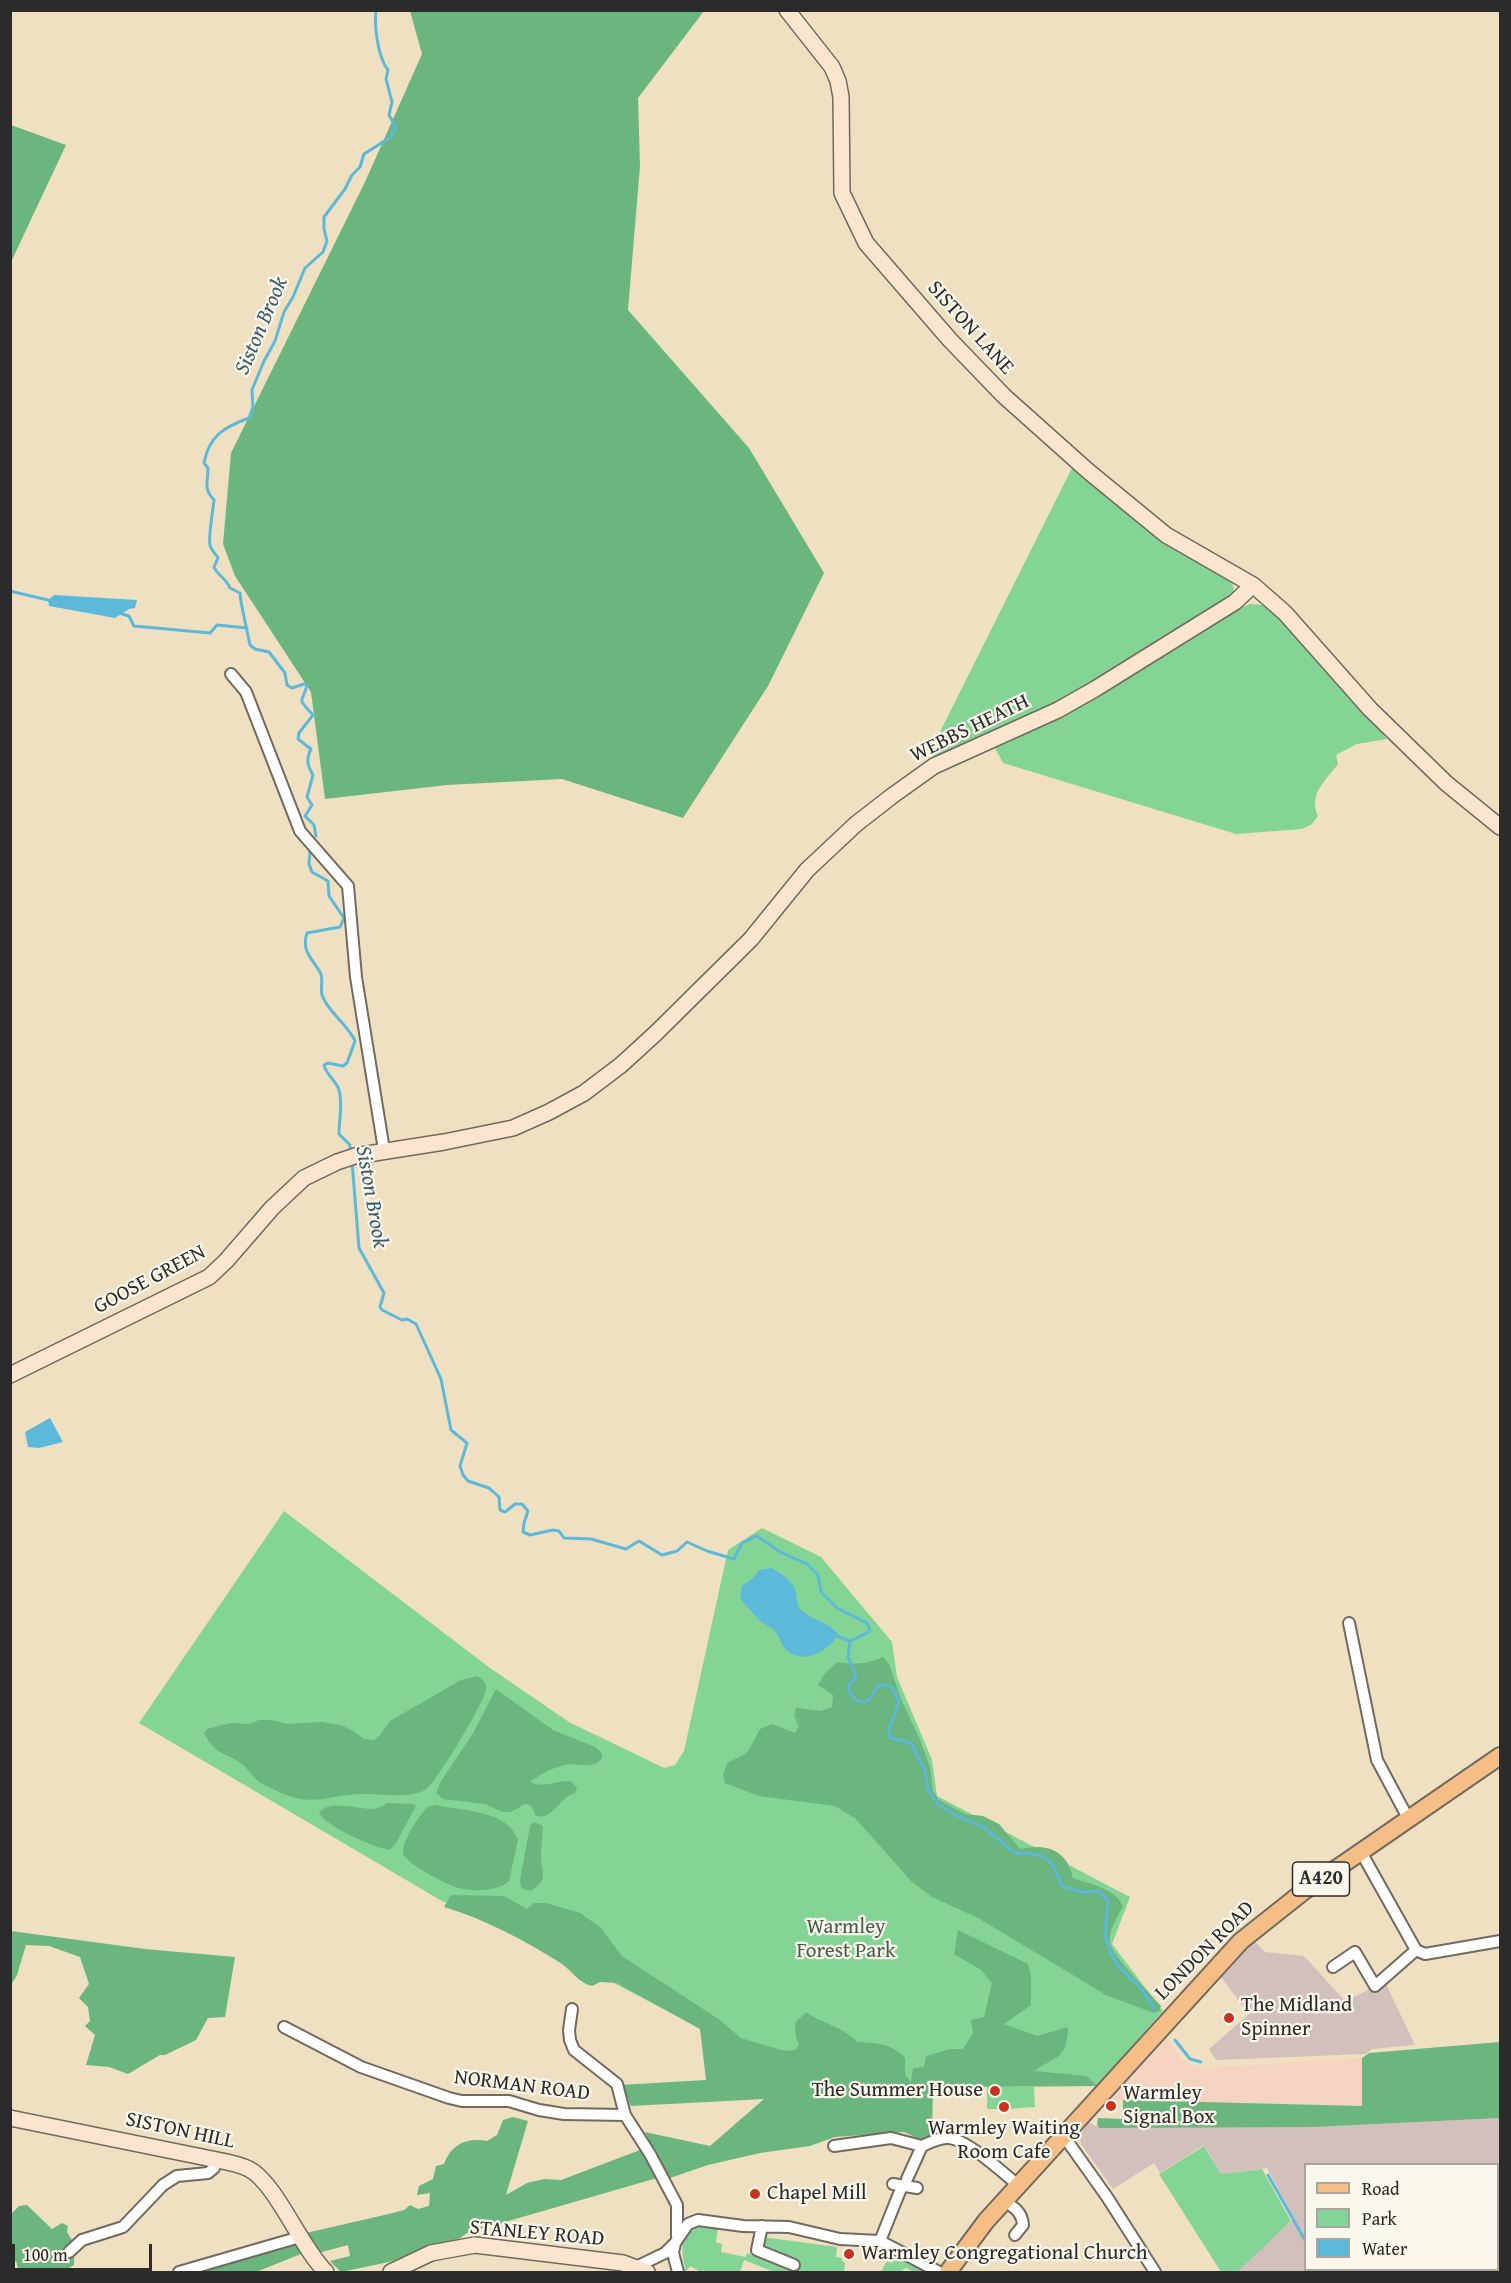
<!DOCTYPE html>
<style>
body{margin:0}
#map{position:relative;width:1511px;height:2283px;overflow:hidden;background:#efe0c1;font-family:"Gentium Book Plus",serif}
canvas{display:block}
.frame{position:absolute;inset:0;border:12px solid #2b2b2b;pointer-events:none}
.legend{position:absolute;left:1304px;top:2163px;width:195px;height:108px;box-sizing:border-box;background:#fbf7ec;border:2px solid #a8a59f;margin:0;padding:8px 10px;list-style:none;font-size:18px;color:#2b2b2b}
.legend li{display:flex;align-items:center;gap:12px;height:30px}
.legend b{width:30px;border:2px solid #a8a59f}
.scale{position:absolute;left:12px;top:2244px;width:140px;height:27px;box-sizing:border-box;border:3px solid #2b2b2b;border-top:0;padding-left:8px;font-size:18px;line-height:21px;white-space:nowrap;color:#2b2b2b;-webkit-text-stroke:4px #fbf7ec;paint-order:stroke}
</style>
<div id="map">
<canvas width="1511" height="2283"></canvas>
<div class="frame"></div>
<ul class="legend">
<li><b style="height:8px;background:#f6be87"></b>Road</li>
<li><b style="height:16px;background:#84d595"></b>Park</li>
<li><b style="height:16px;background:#5cb9da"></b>Water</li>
</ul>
<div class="scale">100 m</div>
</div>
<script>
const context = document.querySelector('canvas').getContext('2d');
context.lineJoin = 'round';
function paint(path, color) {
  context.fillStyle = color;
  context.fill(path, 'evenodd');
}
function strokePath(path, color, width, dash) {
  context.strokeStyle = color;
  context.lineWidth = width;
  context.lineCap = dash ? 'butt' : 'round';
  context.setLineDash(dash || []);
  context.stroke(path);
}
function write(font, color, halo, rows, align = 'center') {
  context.font = font + ' "Gentium Book Plus",serif';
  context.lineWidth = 4.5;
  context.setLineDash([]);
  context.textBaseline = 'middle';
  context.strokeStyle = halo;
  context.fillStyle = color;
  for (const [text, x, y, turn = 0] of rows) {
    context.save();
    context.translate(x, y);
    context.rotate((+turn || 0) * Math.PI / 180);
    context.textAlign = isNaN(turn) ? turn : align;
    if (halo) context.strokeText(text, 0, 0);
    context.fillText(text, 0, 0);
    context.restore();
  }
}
paint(new Path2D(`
 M1164,2035L1179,2056L1189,2064L1202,2068L1362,2058V2106L1111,2100L1108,2098Z`), '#f5d3c1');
paint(new Path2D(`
 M1252,1939L1265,1952L1304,1956L1345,2001L1385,1982L1415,2045L1372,2049L1366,2054L1216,2060L1209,2049L1249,2014L1220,1976Z
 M1500,2118V2272H1234L1294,2219L1267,2168L1221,2174L1204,2145L1160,2173L1154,2163L1113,2189L1081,2144L1080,2139L1082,2132L1089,2122L1095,2126L1315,2127ZM1306,2164H1498V2270H1306Z`), '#d1c0bc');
paint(new Path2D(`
 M1074,464L1116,504L1154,535L1223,575C1230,581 1236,584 1233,594L1080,692L935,758L931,752L934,744Z
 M1250,604L1263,605L1274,611L1387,739L1357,744L1336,755L1338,764C1325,781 1308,795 1318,816L1312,824L1302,829L1236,834L1003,763L995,748C1062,719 1125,678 1188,642C1209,629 1227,612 1250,604Z
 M284,1511L490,1668L569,1722L664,1768L675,1765L684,1751L728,1550L762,1528L821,1557L892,1642L897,1677L932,1760L937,1796L1130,1897L1112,1944L1163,2011L1097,2086L933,2087L765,2097L701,2029L521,1934L442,1901L139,1723Z
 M987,2087H1034L1035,2107L1008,2109V2104L1000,2105L999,2109H987Z
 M1204,2146L1221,2174L1262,2169L1291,2221L1237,2272H1221L1159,2174Z
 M709,2225L718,2228L716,2242L722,2244L721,2252L745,2257L747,2253L795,2272L796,2264L761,2248L763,2237L837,2247L836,2257L842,2258V2261L845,2263L844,2272H774L744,2260L740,2272H707L703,2270L701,2272L690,2266L686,2272C680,2248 678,2229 709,2225Z
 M896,2256L922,2269L923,2272H914L906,2268L899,2272H881L887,2261L892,2263Z`), '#84d595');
paint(new Path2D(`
 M410,11H704L638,98L640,166L628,310L749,448L824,573L768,686L683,818L562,779L447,785L325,799L311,692L235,576L223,544L231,453L365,182L422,54Z
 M11,125L66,145L11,262L10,125Z
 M883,1657L889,1664L901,1699L920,1740L930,1767L933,1791L939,1800L965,1814L983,1816L999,1824L1020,1849C1046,1843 1067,1849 1073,1878C1091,1885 1114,1887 1123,1906C1118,1916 1108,1931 1110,1942C1112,1957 1150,1993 1161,2006L1159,2011L1154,2013L1106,1995L978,1918L932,1897L912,1882L856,1819L835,1806L759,1796L725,1783L723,1775L727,1763L745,1754L749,1750L760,1729L772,1724L795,1733L799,1726L794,1716L796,1708L821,1711L832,1707L833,1695L818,1685C823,1674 829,1669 838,1662C855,1665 867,1664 883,1657Z
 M477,1676C482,1679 487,1682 486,1689C485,1702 435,1785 425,1790C409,1799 383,1794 366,1794C326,1794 313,1810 273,1789C268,1786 261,1784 257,1780C251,1775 248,1769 242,1764C223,1751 216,1756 204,1733L207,1729L230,1723L249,1724L259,1720H272L287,1724L322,1722L341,1725L355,1732L364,1739L374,1740L380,1735L390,1721L461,1680Z
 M496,1689L553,1730L595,1747L602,1753V1758C592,1771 578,1762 565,1765C552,1768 540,1774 530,1782C543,1789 556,1780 571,1781L577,1788L575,1793C558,1798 554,1820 536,1816L531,1805L525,1804L511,1812H502L485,1804L443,1799L436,1793L441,1781L472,1735Z
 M387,1803L413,1804L416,1806L395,1845L389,1850C373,1847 327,1827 319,1813C330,1797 364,1812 378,1808C382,1807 384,1805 387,1803Z
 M435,1805C461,1811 507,1809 518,1840L509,1881C498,1892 470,1892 455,1887C445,1883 403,1863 403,1852C404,1837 418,1818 427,1807Z
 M534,1822L543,1826C543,1835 541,1845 541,1855C540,1871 551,1880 530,1891L521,1888L520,1880L530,1826Z
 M451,1895L504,1896L527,1909L534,1903H546L580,1913L600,1927L622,1956L720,2020L741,2038L785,2051L795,2050L799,2044L796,2038L795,2023L806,2012C823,2024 844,2027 857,2042C876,2043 891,2043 905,2058V2075L911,2082L913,2068L924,2067L926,2056L950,2049H963L973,2033L971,2020L984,2017L992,1983L981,1970L954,1954L958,1930L1028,1964L1031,1976V2005L1004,2024L1037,2036L1068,2027C1067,2059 1057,2056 1034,2071L1087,2076L1097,2086L933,2087L932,2135L922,2140L904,2132L835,2137L810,2146L760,2153L708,2165L667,2179L645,2132L710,2146L764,2099L631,2106L620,2085L706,2080L700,2029L617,1983L600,1982L592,1986C578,1983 572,1970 559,1962C523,1940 485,1919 444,1907Z
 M11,1931L145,1949L235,1957L225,2017L208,2018L196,2040L165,2055H160L128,2074L109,2067L86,2065L95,2035L85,2026L90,2021L88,2007L79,1998L89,1984L80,1957L49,1946L26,1945L17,1975L11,1985Z
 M1500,2042V2118L1315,2127L1099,2128L1097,2124L1098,2118L1123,2119V2100L1362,2106V2058L1369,2053Z
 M513,2117L528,2121L506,2195L527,2183L544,2179L561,2180L640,2150L657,2178L467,2233L459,2239L389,2262L341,2272L330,2261L350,2256L348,2245L318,2253L306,2233L393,2213L404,2210L410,2205L418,2209L429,2206L430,2193L417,2195L419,2186L433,2179L436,2166L444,2164C451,2144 467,2137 487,2141L497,2135L503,2120Z
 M27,2205L52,2229L62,2223L68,2226L67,2232L72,2240L66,2251V2255L74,2256V2265L62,2272H19L16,2261L11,2265V2214L19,2206Z
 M293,2241L299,2244L301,2254L256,2272H183Z`), '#6bb67e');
paint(new Path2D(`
 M54,595L137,600L135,608L129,609L115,618L49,606L48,600Z
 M50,1418L63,1442L39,1448L28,1447L25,1432Z
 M772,1568C779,1573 789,1578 794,1587C798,1594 795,1604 801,1610C811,1620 826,1620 838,1634C829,1652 800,1667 784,1647C780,1642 779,1635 774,1630C770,1626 763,1624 759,1620C752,1613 746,1605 740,1598L742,1586L753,1578L759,1570Z`), '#5cb9da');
strokePath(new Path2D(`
 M10,591L48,600
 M122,614L129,616L134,626L210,633L217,625L247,628
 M316,836L314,825L305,816L312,805L307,797L313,775C307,765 306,759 311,749L298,739L299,733L313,715C296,696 302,705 307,685L304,684L292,688L287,685L285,673L269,652L255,649L250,645L241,602L240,593L230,588C226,578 218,576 214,567L218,558C216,554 211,550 210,545C208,538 213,510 214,500C203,488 208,483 208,468L204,463C209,436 224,427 249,418L253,407L252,390L264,361L275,341L284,312L293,297L305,268L323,252L327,241L324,229V217L345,189L352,175L360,167L364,154L391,137L396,127L389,115L392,102L386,79L388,70C378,58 374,26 376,10
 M310,851L309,864L312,872L328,881L329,896L344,918L340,927L307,933C301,951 312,958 320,972C324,979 320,987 322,995C327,1011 348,1025 355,1041L347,1063L343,1066L328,1063L324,1065C326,1075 336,1080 339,1090C343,1103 339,1120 339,1134L350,1145V1153
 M352,1162L359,1248L384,1293L380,1307L382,1310L402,1320L407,1319L416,1324L441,1379L451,1430L467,1443L460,1466L463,1475L468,1481L489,1488L499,1497L500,1510L505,1512L515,1504H522L528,1511L524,1523L523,1532L530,1535L553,1530L559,1531L564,1538L591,1539L626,1549L639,1541L662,1555L677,1551L687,1542L707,1551L734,1559L742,1543L757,1536L780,1552L807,1564L818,1575L821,1592L837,1608L867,1623L870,1630L867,1633L850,1641
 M837,1636L850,1641L848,1657L856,1676L848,1687C850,1696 860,1708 869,1699C874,1695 874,1686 882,1685C884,1685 891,1686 892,1687L899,1702L889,1730L890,1738L911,1743L925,1771L928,1790L938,1804L953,1814L985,1828L1015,1853C1042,1852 1054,1857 1061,1886L1083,1892L1098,1891L1108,1901L1105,1935L1110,1951L1119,1967L1141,1988L1154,2008
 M1175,2040L1190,2059L1201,2062
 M1268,2175L1306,2242
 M1317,2270L1318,2272`), '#5cb9da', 3);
const street = new Path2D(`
 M231,674L246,692L300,831L348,886L356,977L384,1150
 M1349,1623L1377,1760L1409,1820
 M1361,1852L1416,1950L1425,1954L1500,1941
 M1333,1967L1355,1952L1375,1986L1416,1950
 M572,2009L569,2030L570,2040L574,2050L617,2084L625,2115L650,2154L677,2205V2236
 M284,2027L361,2067L449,2098L462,2101H509L539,2110L564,2114L625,2115
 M1063,2135L1107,2197L1155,2272
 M834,2146L891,2138L922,2146
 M907,2179L922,2146C931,2142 940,2137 950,2138C970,2142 1002,2172 1018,2185
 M893,2184L917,2188
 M1004,2201C1014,2207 1022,2212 1023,2225L1015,2235
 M762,2226L757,2250L794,2265
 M880,2241L902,2186
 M675,2243L688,2224L698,2220L743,2226L789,2227L840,2239L880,2241L939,2272
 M69,2252L82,2240L123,2227L163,2185L177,2176L208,2173L214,2168L217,2160
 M636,2267L665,2253L675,2243L673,2253L678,2272
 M179,2272L300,2237`);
const secondary = new Path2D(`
 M787,10L832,67L838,81L841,97L842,193L866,243L950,340L1004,396L1088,471L1166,535L1253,585L1285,613L1370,709L1446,783L1500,827
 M10,1375L209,1277L226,1261L272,1208L304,1178L337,1162L355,1156L444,1142L513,1128L549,1112L584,1093L621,1065L656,1033L751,939L807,870L856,824L892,796L934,766L1058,710L1095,689L1235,602L1253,585
 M10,2118L217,2160C228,2162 239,2164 249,2169C276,2183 301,2248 326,2272
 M391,2272L431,2253L475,2245L623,2263L647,2272`);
const primary = new Path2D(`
 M948,2272L986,2221L1241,1941L1304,1891L1500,1756`);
strokePath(street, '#706a60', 14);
strokePath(secondary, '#706a60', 18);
strokePath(primary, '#706a60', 20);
strokePath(street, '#fff', 10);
strokePath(secondary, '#fbe5cf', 15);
strokePath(primary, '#f6be87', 16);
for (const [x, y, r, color] of [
 [1229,2018,6,"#c8321e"],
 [995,2091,6,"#c8321e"],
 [1111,2106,6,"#c8321e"],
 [1004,2107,6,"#c8321e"],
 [755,2194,6,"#c8321e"],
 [849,2254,6,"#c8321e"]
]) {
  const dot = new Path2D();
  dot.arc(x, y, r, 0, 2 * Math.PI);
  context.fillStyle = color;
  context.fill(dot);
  strokePath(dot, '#fbf7ec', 2);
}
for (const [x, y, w] of [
 [1321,1879,57]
]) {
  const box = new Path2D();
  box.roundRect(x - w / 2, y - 17, w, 34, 4.5);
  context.fillStyle = '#fbf7ec';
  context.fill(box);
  strokePath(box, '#2b2b2b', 1.5);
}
write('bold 20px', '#2b2b2b', null, [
 ["A420",1321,1879]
]);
write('21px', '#2b2b2b', '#fbf7ec', [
 ["SISTON LANE",970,328,48],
 ["WEBBS HEATH",970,729,-26],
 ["GOOSE GREEN",150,1280,-28],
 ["LONDON ROAD",1205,1951,-45],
 ["NORMAN ROAD",522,2086,7],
 ["SISTON HILL",180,2131,12],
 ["STANLEY ROAD",537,2234,5]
]);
write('21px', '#465e4b', '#fbf7ec', [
 ["Warmley",846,1928],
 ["Forest Park",846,1952]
]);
write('21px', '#2b2b2b', '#fbf7ec', [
 ["The Midland",1241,2006],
 ["Spinner",1241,2030],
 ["The Summer House",983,2091,"right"],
 ["Warmley",1123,2094],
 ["Signal Box",1123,2118],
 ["Warmley Waiting",1004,2129,"center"],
 ["Room Cafe",1004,2153,"center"],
 ["Chapel Mill",767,2194],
 ["Warmley Congregational Church",861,2254]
], 'left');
write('italic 22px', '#3c5d68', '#fbf7ec', [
 ["Siston Brook",262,326,-67],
 ["Siston Brook",371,1197,80]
]);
</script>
